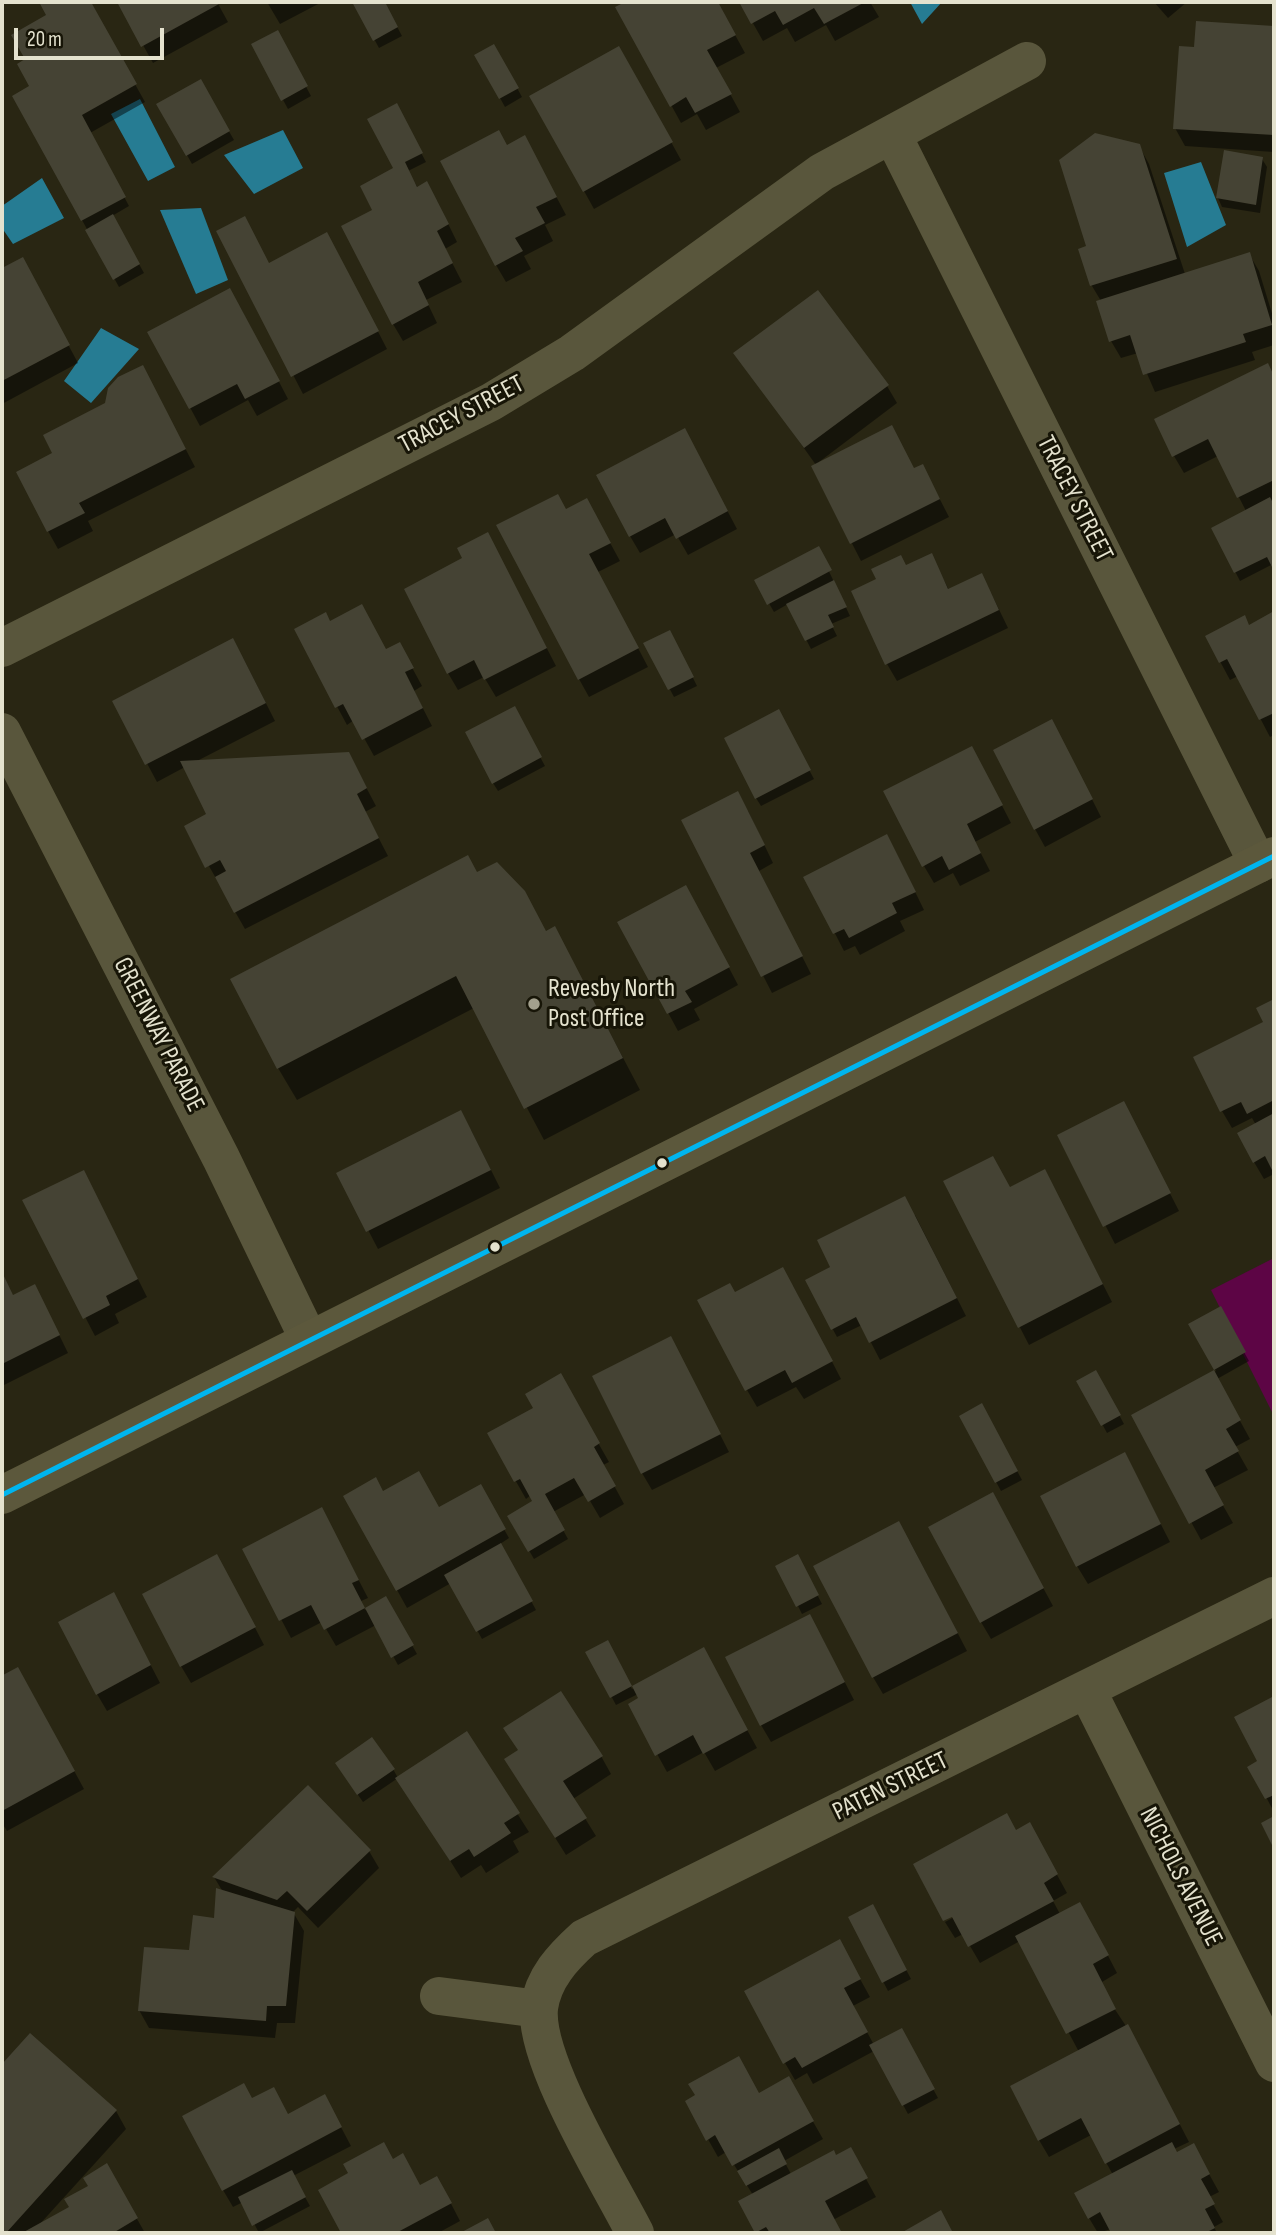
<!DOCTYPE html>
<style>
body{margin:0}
#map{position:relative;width:1276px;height:2235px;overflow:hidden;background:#292613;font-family:"Sofia Sans Condensed",sans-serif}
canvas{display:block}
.frame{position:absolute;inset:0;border:4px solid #e4e2ce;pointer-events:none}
.scale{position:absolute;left:14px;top:28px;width:150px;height:32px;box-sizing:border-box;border:4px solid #e4e2ce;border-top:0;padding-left:9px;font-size:21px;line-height:24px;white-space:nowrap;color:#e4e2ce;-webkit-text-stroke:5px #171507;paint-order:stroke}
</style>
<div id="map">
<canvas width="1276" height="2235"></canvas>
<div class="frame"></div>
<div class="scale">20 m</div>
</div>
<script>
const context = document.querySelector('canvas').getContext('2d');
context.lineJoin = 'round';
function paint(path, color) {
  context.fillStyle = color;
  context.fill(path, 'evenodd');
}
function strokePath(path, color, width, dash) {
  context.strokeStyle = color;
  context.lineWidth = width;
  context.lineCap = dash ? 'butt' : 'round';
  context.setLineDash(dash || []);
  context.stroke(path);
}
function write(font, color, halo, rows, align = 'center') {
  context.font = font + ' "Sofia Sans Condensed",sans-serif';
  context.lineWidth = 6;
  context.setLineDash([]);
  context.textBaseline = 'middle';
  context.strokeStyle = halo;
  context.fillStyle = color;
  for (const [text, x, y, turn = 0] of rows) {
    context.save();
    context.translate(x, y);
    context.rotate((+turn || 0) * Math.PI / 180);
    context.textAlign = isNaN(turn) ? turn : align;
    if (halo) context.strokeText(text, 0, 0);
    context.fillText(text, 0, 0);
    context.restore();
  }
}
paint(new Path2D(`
 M1274,1258V1416L1211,1290Z`), '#5d0545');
paint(new Path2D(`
 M910,2H942L922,24Z
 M140,99L175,167L148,181L111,114Z
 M283,130L303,168L254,194L224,155Z
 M1201,162L1226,225L1187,247L1164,173Z
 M42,178L64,218L13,244L2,228V206Z
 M201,208L228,280L196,294L160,210Z
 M101,328L139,349L91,403L64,381Z`), '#267c93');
paint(new Path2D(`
 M41,2H89L145,102L90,133L129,206L112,216L144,273L119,287L14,97L32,87L28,59L49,15Z
 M119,2H217L228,22L153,63Z
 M267,2H322L280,24Z
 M354,2H384L402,36L379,48Z
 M628,2H717L745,53L716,68L740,112L706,130L697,114L681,123L618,8Z
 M741,2H870L879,17L835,41L826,25L795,42L787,28L763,41Z
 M1154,2H1187L1168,18Z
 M1198,23L1274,28V152L1185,146L1175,128L1196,48Z
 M277,33L311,96L288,109L253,45Z
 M494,46L522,97L505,107L476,55Z
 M619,48L681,160L594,209L532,97Z
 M200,81L234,140L192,164L159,105Z
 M396,106L426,162L408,171L418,188L437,201L457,242L445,249L462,282L426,300L437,323L403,341L393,324L374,211L396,169Z
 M1139,146L1149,164L1185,274L1249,254L1259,271L1274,320V345L1252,352L1255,360L1155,392L1138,353L1121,358L1111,341L1101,301L1092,286L1080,250L1089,247Z
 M507,147L534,155L566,215L545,225L553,241L524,256L531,269L506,282L496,265Z
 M1262,159L1267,167L1260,213L1222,207L1218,198Z
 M219,232L269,265L337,252L387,349L303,394Z
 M22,259L78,363L2,404V270Z
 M240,307L288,399L257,416L248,400L200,426L150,333Z
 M736,353L887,386L897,403L819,462L914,470L932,484L949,517L861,561L813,467L816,465Z
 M1267,365L1274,377V567L1273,564L1240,581L1213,528L1246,511L1218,456L1184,473L1174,456Z
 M152,385L195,467L88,521L93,531L58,549L48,531L54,454Z
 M694,448L737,529L688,555L676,534L640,553L630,536Z
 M566,511L596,517L620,561L598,572L648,667L589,697L579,679Z
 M818,548L850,616L831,624L837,636L811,649L788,604L774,612L756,581Z
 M497,552L556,666L496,697L484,677L458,690L448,673L464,559Z
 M931,555L949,590L991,593L1008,628L897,681L887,664L906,567Z
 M1274,613V735L1270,737L1238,676L1230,680L1207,637L1249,627Z
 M330,623L409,662L422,686L414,691L432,726L374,756L354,720L347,725L296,630Z
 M674,640L697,686L674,697L646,644Z
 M243,658L275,721L195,762L358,772L376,806L365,812L388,856L245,929L186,826L209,815L185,767L157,782L114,702Z
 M514,709L545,766L498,791L493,783Z
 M778,712L814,779L761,806L756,798Z
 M1061,738L1101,817L1045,847L1035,829Z
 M981,765L1011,823L975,842L990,871L960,886L953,873L934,883L924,866Z
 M748,811L773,863L759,871L811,974L772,993L684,821Z
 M896,853L924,910L900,921L905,931L860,955L855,946L844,951L806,877Z
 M476,873L547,932L572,961L640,1090L544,1140L474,1008L297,1100L278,1068Z
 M696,905L738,985L694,1009L700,1020L678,1031L619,922Z
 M1274,1001V1174L1264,1179L1254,1162L1256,1125L1252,1118L1232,1128L1222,1111L1266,1023L1258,1009Z
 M1133,1121L1179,1211L1115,1244L1059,1136Z
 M471,1130L500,1188L378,1249L339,1174Z
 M945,1182L1010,1189H1054L1112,1302L1029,1345Z
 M93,1190L147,1297L115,1314L119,1323L95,1336L25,1201Z
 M915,1215L966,1316L880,1360L862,1325L837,1337L807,1281Z
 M2,1273L13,1296L44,1304L68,1353L2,1386Z
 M793,1286L841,1379L804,1399L796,1387L757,1407L747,1390L735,1295Z
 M1220,1309L1249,1361L1217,1379L1250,1439L1235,1447L1248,1470L1213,1488L1233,1523L1201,1540L1133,1416L1216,1371L1191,1324Z
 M680,1356L729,1452L652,1490L642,1473Z
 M1096,1372L1124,1424L1107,1433L1079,1381Z
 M560,1376L609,1462L603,1465L624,1504L600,1518L586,1494L553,1512L568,1539L534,1559L509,1516L535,1502L531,1495L526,1499L489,1434L536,1409Z
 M982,1406L1022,1480L1001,1491L961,1417Z
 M1134,1472L1170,1542L1088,1584L1077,1566Z
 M480,1487L509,1538L500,1544L536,1610L482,1639L451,1583L407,1608L345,1496L382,1493L439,1509Z
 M1002,1512L1053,1606L991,1639L981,1622Z
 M331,1527L368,1598L361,1601L365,1610L386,1599L417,1654L398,1665L376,1625L336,1646L322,1622L291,1638L244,1549Z
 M909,1540L967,1651L883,1694L873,1677Z
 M802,1565L822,1604L802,1614L798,1606Z
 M227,1574L264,1645L191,1683L181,1666Z
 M123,1612L160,1683L107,1711L97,1694Z
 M820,1634L854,1700L771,1742L761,1725Z
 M607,1643L632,1689L703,1649L757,1748L715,1771L704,1752L667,1772L630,1705L641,1699L638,1694L616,1705L588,1653Z
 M2,1675L28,1686L84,1789L7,1831L2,1823Z
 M1274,1698V1812L1250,1767L1260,1762L1237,1717Z
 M466,1733L529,1832L513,1841L519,1852L486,1873L481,1865L461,1878L398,1778L363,1802L342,1772L393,1769L398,1778Z
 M601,1756L611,1774L573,1799L596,1836L566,1855L517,1777Z
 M1016,1832L1039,1842L1067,1893L1053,1901L1060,1914L1090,1921L1117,1973L1102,1982L1110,2002L1138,2044L1189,2142L1174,2149L1177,2154L1203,2163L1219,2192L1209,2197L1223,2222L1214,2227L1217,2233H1113L1111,2229L1098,2233L1089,2218L1113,2175L1091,2135L1049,2157L1039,2140L1079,2052L1020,1941L980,1963L963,1934L955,1938L945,1922L960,1914Z
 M369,1851L379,1868L318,1928L298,1907L293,1912L304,1931L295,2023H277L275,2038L149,2028L139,2010L215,1919L223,1892L214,1877Z
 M877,1914L911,1979L888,1991L850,1917Z
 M849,1959L870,1997L853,2006L874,2045L901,2030L938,2098L908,2114L874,2051L813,2084L807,2073L795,2080L785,2063Z
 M30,2035L116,2111L126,2129L39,2225L71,2208L107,2166L145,2233H2V2067Z
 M788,2078L823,2139L784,2161L791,2174L850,2150L876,2197L833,2220L841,2233H757L740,2202L753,2195L726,2152L718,2157L687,2102L759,2095Z
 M252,2100L288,2116L334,2114L351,2146L293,2176L310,2206L259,2233L243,2202L233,2207L223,2190Z
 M392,2161L420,2187L447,2196L460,2221L438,2233H343L320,2190Z`), '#0007');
paint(new Path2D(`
 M39,2H91L137,84L82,115L126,197L81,221L12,96L29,86L17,64L25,59L11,35L46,15Z
 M117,2H218L219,4L141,47Z
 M352,2H385L398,27L373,41Z
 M625,2H718L736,35L707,50L732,94L695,113L686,97L670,107L615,7Z
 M739,2H865L824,24L814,8L783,25L775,11L751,24Z
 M1196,21L1274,26V135L1173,129L1179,46L1194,47Z
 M278,30L308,86L281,101L251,44Z
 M494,44L519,88L499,99L474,55Z
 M619,46L673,142L583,192L529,96Z
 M201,79L230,131L186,156L156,104Z
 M397,103L423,153L405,162L417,187L427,181L449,224L437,231L453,263L418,282L429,305L392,325L341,226L372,210L360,186L393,168L367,119Z
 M499,130L507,145L525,135L557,197L536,207L545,223L515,238L523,251L495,266L440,161Z
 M1095,133L1140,144L1177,259L1090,286L1078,249L1086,246L1059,160Z
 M1224,150L1263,157L1256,205L1216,198Z
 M113,214L140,264L113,280L85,230Z
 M245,216L269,263L327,232L379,331L291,377L216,231Z
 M1250,252L1272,325L1243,334L1246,342L1143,375L1130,335L1109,342L1096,301Z
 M23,257L70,345L2,381V268Z
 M230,288L280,381L245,399L237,384L189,409L147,332Z
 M818,290L889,385L804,448L733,353Z
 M1268,363L1274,376V480L1237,498L1208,439L1172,457L1154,419Z
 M143,365L186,449L79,503L85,513L47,532L16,472L52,453L43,435L105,403L108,388L118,377Z
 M892,425L914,468L923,464L940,499L850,544L811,466Z
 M685,428L728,511L676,539L665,518L629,537L596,475Z
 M558,494L566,509L587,498L611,543L589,554L639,648L578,680L496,525Z
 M1270,497L1274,505V571L1267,557L1234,573L1211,528Z
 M488,532L547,648L484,680L474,660L447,674L404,589L462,558L457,548Z
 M819,546L832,570L767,605L754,580Z
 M932,553L948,589L982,573L999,610L885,665L851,591L876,579L871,569L901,555L906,565Z
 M834,580L847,607L828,615L834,627L805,641L786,604Z
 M362,604L386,649L400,642L414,668L405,672L423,708L362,740L343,704L335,708L294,629L326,612L330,621Z
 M1274,611V713L1259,720L1227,659L1219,663L1205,636L1245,615L1249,625Z
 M670,630L694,677L668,690L643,643Z
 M233,638L266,703L145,765L112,701Z
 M515,706L542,757L492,784L465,732Z
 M779,709L811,770L755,799L724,738Z
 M1052,719L1093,799L1034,830L993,750Z
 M972,746L1003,805L967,824L981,853L949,870L942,856L922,867L883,791Z
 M349,752L367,788L357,794L379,838L234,913L215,877L226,871L220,860L205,868L184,826L206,814L180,761Z
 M738,791L765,845L750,853L803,956L761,977L681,820Z
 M887,834L916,892L892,903L897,913L849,938L844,929L833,934L803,877Z
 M468,855L477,872L497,862L525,891L546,931L555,926L623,1058L524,1109L456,976L277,1069L230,979Z
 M686,885L730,967L685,991L692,1002L667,1014L617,922Z
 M1274,999V1100L1247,1114L1241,1102L1220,1112L1193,1057L1263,1022L1256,1008Z
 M1124,1101L1171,1193L1103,1227L1057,1135Z
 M461,1110L491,1170L366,1232L336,1173Z
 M1274,1113V1174L1265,1156L1253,1163L1237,1133Z
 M993,1156L1010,1187L1045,1169L1103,1284L1018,1328L943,1181Z
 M84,1170L138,1279L106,1296L110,1305L83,1319L22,1200Z
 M905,1196L957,1298L869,1343L856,1317L831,1330L805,1280L830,1267L817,1240Z
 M783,1267L833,1361L792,1383L785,1370L745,1391L697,1300L730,1283L735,1292Z
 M2,1272L13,1295L35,1284L60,1335L2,1364Z
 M1221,1306L1246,1352L1214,1370L1188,1324Z
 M671,1336L721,1434L641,1474L592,1376Z
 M1096,1370L1121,1415L1101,1426L1076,1381Z
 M1214,1370L1241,1420L1226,1429L1239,1451L1205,1470L1224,1505L1189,1524L1131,1415Z
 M561,1373L600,1443L594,1447L616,1486L588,1502L574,1478L545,1494L565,1530L528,1552L507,1516L532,1501L520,1479L514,1482L487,1433L533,1408L525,1394Z
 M982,1403L1018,1471L995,1483L959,1416Z
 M1125,1452L1161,1524L1076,1567L1040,1496Z
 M419,1471L439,1507L481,1484L506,1529L396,1591L343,1496L376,1477L383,1491Z
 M993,1492L1044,1588L980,1623L928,1527Z
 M322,1507L359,1580L352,1583L365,1608L386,1596L414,1645L391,1658L365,1608L324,1630L311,1605L279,1621L242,1549Z
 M899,1521L958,1633L872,1678L813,1566Z
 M501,1543L533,1601L476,1632L444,1575Z
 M217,1554L256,1627L180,1667L142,1594Z
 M798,1554L819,1595L796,1607L775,1566Z
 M114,1592L151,1665L96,1695L58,1622Z
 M810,1614L845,1682L760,1726L725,1657Z
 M608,1640L632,1686L610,1698L585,1652Z
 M704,1647L748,1730L703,1754L693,1735L655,1756L628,1704L638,1698L632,1686Z
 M18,1667L75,1771L2,1811V1672L3,1675Z
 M561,1691L603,1756L563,1781L587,1818L555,1838L504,1759L518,1750L503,1728Z
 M1274,1696V1795L1265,1799L1247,1767L1257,1761L1234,1717Z
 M467,1731L520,1813L504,1823L511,1833L474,1857L469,1849L450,1861L395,1778Z
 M372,1737L395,1769L357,1795L335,1763Z
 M308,1785L371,1850L307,1911L287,1891L277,1900L212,1877Z
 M1007,1813L1016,1830L1030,1822L1058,1874L1044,1883L1054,1901L968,1947L952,1917L943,1921L913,1864Z
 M1274,1816V1849L1261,1823Z
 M216,1888L295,1912L286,2006H267L266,2021L138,2011L144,1947L189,1950L193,1915L214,1918Z
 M1080,1902L1109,1955L1093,1964L1116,2009L1066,2034L1015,1936Z
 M873,1904L907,1970L882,1983L848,1917Z
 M840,1939L861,1979L844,1988L868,2032L802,2068L795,2057L783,2064L744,1991Z
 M1128,2024L1180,2124L1105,2164L1081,2118L1038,2141L1010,2086Z
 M902,2028L935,2089L902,2106L869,2045Z
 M30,2033L117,2110L6,2233H2V2064Z
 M739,2056L759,2093L789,2076L814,2121L732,2166L715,2135L706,2141L685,2101L695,2095L688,2084Z
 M244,2083L252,2098L274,2087L288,2114L325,2094L342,2127L222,2191L182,2116Z
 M384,2142L393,2159L403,2153L420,2185L437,2176L452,2203L396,2233H341L318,2190L348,2173L343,2164Z
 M1172,2142L1177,2152L1194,2143L1210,2174L1201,2179L1215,2204L1205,2209L1215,2228L1205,2233H1111L1100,2212L1088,2219L1074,2193Z
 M851,2147L868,2178L825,2201L842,2233H770L766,2227L755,2233L738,2201L834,2150L836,2155Z
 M779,2148L787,2164L746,2186L737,2171Z
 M107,2163L138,2218L113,2233H22L69,2207L64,2199L88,2186L83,2178Z
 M292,2170L306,2197L252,2226L238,2197Z
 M941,2210L952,2231L947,2233H901Z
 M488,2218L496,2233H460Z`), '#454334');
strokePath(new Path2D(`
 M892,134L1258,864
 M2,648L491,402L572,353L822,172L1027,61
 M2,732L221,1158L309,1340
 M1087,1690L1274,2063
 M439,1996L539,2009
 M635,2233C609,2182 534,2061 539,2008C543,1978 563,1957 584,1938L1274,1596`), '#59563c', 38);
strokePath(new Path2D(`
 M2,1495L1274,856`), '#5c583c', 38);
strokePath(new Path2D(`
 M2,1495L1274,856`), '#00b5ef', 5);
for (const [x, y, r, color] of [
 [534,1004,7,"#a3a08d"],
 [662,1163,6,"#e4e2ce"],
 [495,1247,6,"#e4e2ce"]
]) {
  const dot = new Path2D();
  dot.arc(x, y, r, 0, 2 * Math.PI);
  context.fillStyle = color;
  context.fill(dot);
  strokePath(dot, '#171507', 2.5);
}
write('26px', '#e4e2ce', '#171507', [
 ["TRACEY STREET",462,415,-28],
 ["TRACEY STREET",1074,499,63],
 ["GREENWAY PARADE",158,1035,63],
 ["PATEN STREET",891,1787,-26],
 ["NICHOLS AVENUE",1180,1877,63]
]);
write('26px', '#e4e2ce', '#171507', [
 ["Revesby North",548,989],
 ["Post Office",548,1019]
], 'left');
</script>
